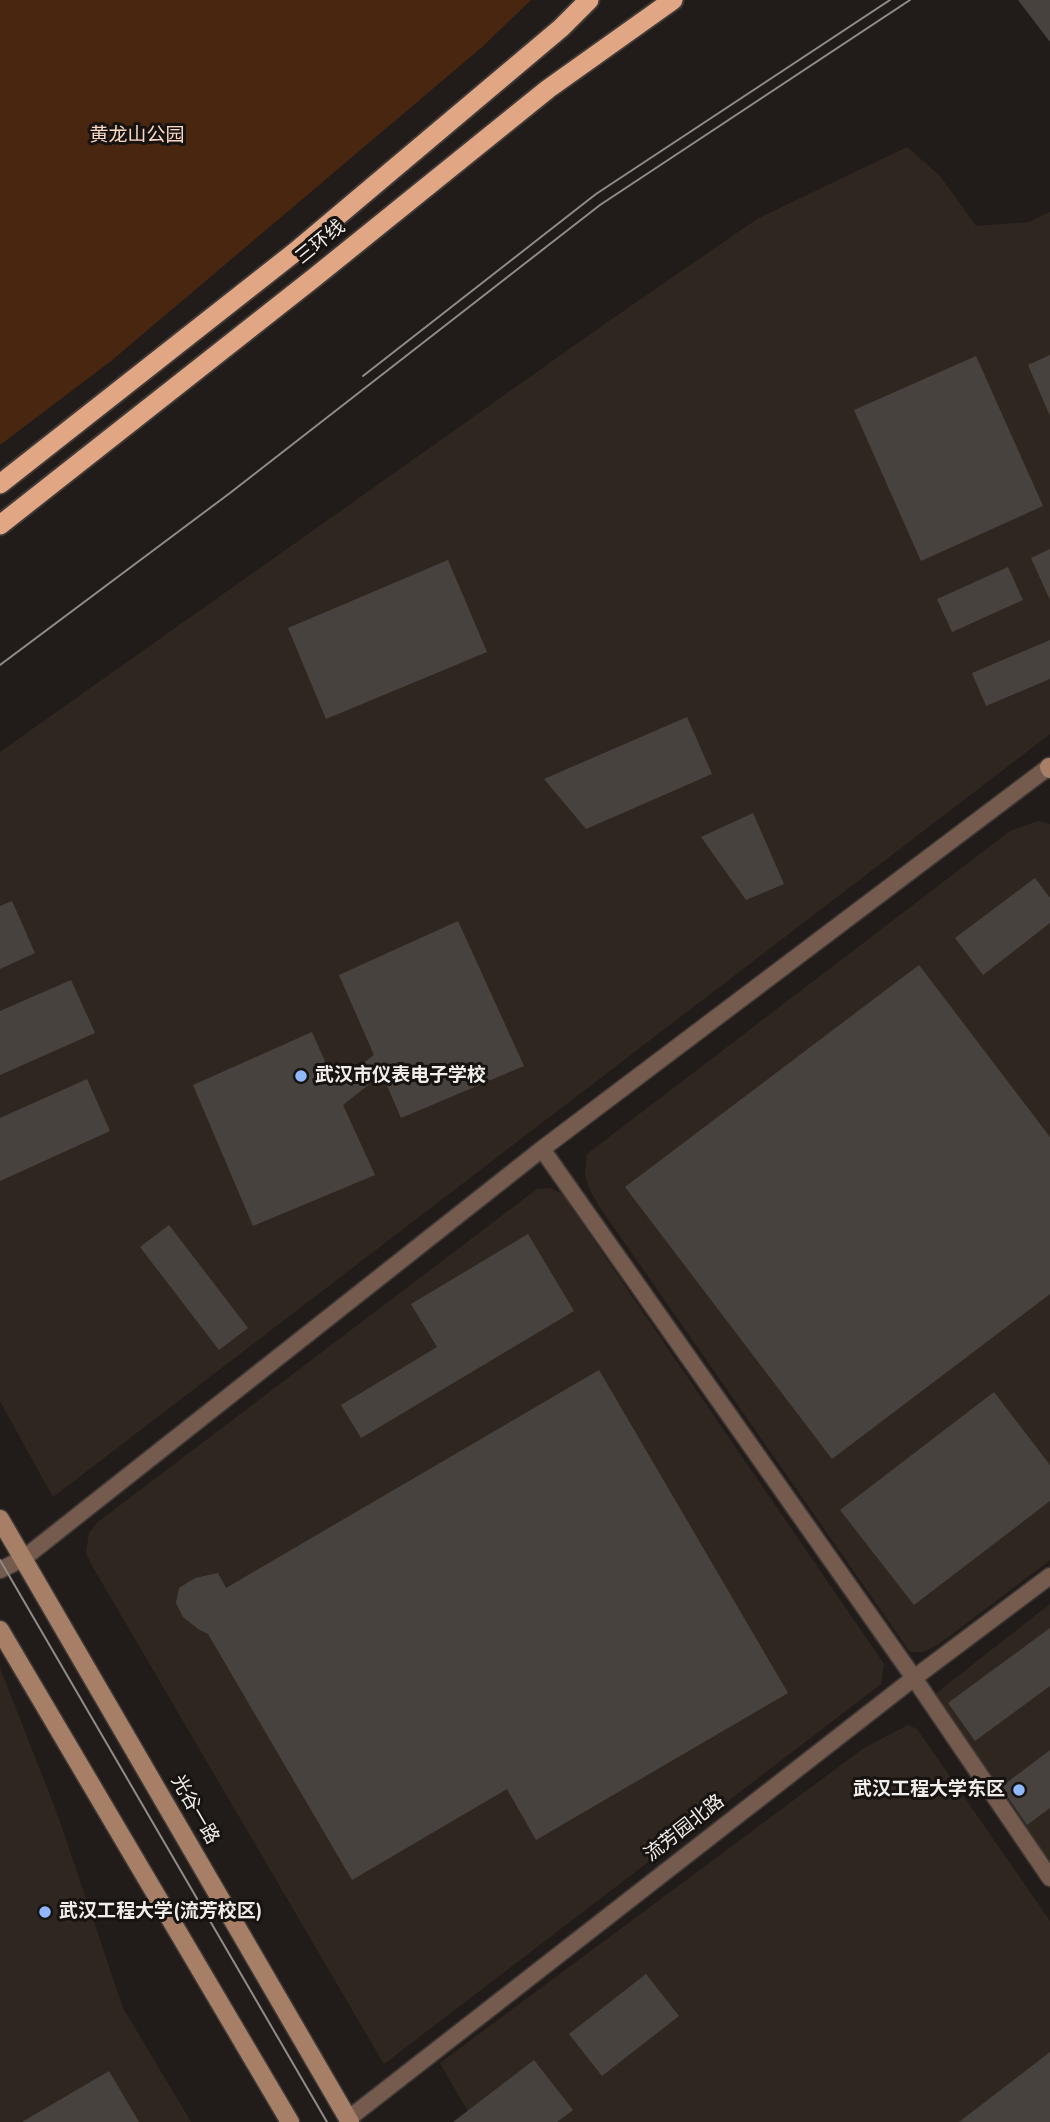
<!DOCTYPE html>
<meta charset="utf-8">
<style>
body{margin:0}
canvas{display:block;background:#211c19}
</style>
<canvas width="1050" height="2122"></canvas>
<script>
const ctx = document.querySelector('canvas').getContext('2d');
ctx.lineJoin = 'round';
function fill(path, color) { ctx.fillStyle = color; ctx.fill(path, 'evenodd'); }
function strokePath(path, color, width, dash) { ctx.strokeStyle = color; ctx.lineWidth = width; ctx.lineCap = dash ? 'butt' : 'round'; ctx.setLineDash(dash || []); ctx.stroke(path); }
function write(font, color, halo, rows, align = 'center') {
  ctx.font = font + ' "Nunito Sans","Noto Sans SC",sans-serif'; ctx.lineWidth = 6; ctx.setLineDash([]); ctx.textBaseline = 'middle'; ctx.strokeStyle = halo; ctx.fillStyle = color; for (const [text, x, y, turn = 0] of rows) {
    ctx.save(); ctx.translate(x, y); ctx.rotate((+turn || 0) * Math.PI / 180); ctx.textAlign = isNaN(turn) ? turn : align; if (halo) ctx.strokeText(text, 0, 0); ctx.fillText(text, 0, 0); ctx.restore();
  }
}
const built = new Path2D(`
 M 907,147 L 940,176 L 976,226 L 1029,222 L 1050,212 L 1050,734 L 53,1497 L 0,1401 L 0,752 L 609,321 L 757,219 Z
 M 1038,821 L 1050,824 L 1050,1560 L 939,1644 L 923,1652 L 910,1652 L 599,1206 L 589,1188 L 585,1175 L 587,1154 L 1010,831 Z
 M 550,1188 L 562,1194 L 884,1664 L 881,1684 L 384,2064 L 94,1569 L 86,1553 L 89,1533 L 98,1522 L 537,1189 Z
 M 1050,1604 L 1050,1879 L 925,1702 Z
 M 0,1668 L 58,1816 L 123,2008 L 191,2122 L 0,2122 Z
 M 908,1725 L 917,1729 L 1050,1921 L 1050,2122 L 474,2122 L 440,2063 L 864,1748 Z`);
const green = new Path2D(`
 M 0,0 L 531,0 L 481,48 L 111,361 L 0,445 Z`);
const building = new Path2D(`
 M 1018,0 L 1050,0 L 1050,42 Z
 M 1050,355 L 1050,416 L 1028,365 Z
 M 976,356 L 1043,506 L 921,561 L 854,410 Z
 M 1050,549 L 1050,600 L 1031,558 Z
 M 448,560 L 487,652 L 326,719 L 288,628 Z
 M 1008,567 L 1023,600 L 952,632 L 937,599 Z
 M 1050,640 L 1050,679 L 986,706 L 972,673 Z
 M 687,717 L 712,774 L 586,829 L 544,779 Z
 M 753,813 L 784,884 L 746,900 L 701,837 Z
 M 1035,878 L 1050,898 L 1050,923 L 983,975 L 955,938 Z
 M 12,901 L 35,953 L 0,969 L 0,906 Z
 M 458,921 L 524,1066 L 401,1118 L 382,1074 L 343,1105 L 375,1175 L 253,1226 L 193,1085 L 312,1032 L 335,1084 L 374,1055 L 339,975 Z
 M 919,965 L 1050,1137 L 1050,1294 L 832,1459 L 625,1187 Z
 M 71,980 L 95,1033 L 0,1075 L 0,1011 Z
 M 87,1079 L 110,1131 L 0,1181 L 0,1118 Z
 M 169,1225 L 248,1328 L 219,1350 L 140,1247 Z
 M 528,1234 L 574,1311 L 361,1438 L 341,1405 L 437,1347 L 411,1304 Z
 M 599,1370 L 788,1693 L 536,1840 L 507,1789 L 352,1880 L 208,1634 L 198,1629 L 183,1617 L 176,1603 L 179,1588 L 195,1578 L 218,1573 L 226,1588 Z
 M 994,1392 L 1050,1465 L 1050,1501 L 914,1605 L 840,1510 Z
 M 1050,1628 L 1050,1686 L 975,1741 L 948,1703 Z
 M 1050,1750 L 1050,1808 L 1027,1825 L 1001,1787 Z
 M 646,1974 L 679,2016 L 602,2076 L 569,2034 Z
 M 1050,2052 L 1050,2122 L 959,2122 Z
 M 534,2060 L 573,2110 L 557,2122 L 453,2122 Z
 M 109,2071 L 139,2122 L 22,2122 Z`);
const tertiary = new Path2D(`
 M 542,1149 L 914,1678 L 1050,1878
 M 0,1570 L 24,1558 L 542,1149 L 1050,766
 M 348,2119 L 914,1678 L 1050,1576`);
const secondary = new Path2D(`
 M 1049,767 L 1050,769
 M 0,1519 L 350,2122
 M 0,1630 L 290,2122`);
const trunk = new Path2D(`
 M 0,484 L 295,252 L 561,28 L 589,0
 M 0,525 L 315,277 L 548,89 L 673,0`);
const tram = new Path2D(`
 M 363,376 L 596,194 L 890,0
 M 0,665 L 230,493 L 600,205 L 910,0
 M 0,1560 L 327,2122`);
const markers = [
 [301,1076,7,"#90b8fd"],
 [1019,1790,7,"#90b8fd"],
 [45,1912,7,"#90b8fd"]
];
const parkNames = [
 ["黄龙山公园",137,136]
];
const streetNames = [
 ["三环线",321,243,-39],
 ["光谷一路",194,1810,60],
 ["流芳园北路",685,1829,-38]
];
const poiNames = [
 ["武汉市仪表电子学校",315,1076],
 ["武汉工程大学东区",1005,1790,"right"],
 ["武汉工程大学(流芳校区)",59,1912]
];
fill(built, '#302620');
fill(green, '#482610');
fill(building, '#48423f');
strokePath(tertiary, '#3e3936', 19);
strokePath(secondary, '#3e3936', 21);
strokePath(trunk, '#3e3936', 23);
strokePath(tertiary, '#755b4d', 16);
strokePath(secondary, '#a77f67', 18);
strokePath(trunk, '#e1a684', 19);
strokePath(tram, '#8f8b89', 2);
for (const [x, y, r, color] of markers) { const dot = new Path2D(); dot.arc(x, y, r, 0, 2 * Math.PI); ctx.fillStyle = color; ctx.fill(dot); strokePath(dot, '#171310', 2.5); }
write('19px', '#fcd8c4', '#171310', parkNames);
write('19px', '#f0edeb', '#171310', streetNames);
write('bold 19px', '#f0edeb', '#171310', poiNames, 'left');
</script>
